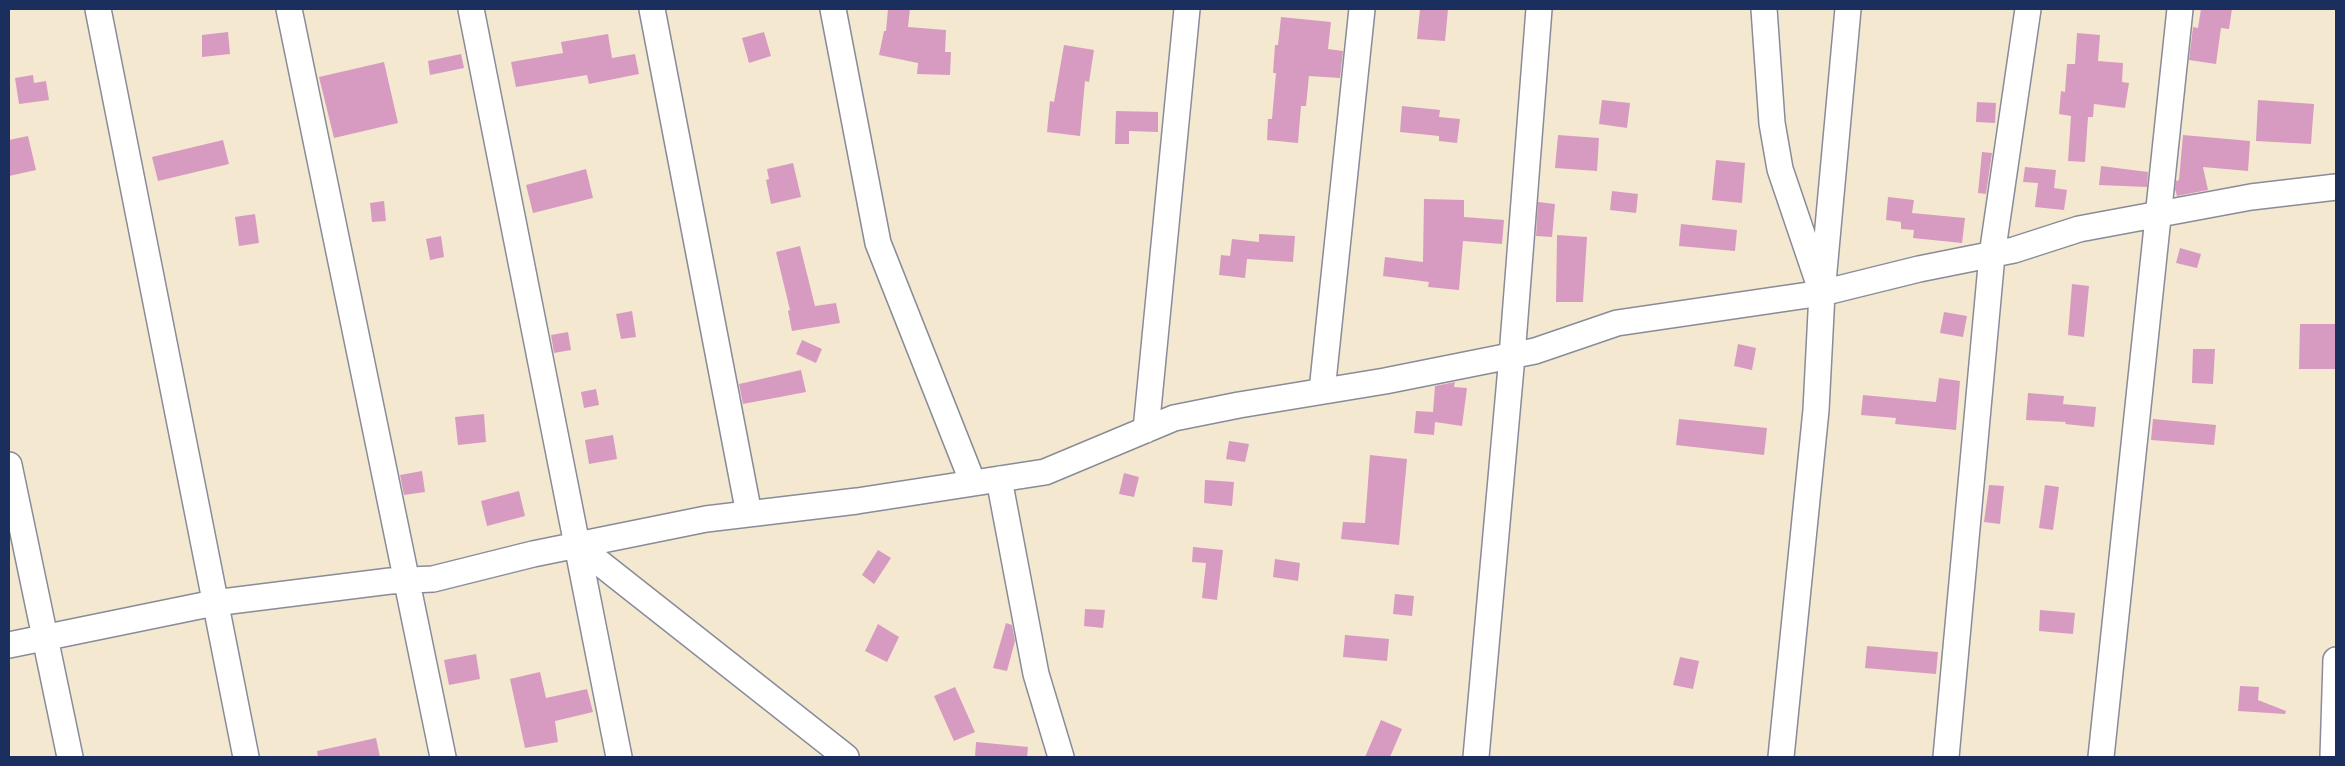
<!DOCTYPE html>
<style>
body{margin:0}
#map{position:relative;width:2345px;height:766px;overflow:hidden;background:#f4e8d1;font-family:Cardo,serif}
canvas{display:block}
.frame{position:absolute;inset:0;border:10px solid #1b2f5e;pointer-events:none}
</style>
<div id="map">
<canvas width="2345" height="766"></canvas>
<div class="frame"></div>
</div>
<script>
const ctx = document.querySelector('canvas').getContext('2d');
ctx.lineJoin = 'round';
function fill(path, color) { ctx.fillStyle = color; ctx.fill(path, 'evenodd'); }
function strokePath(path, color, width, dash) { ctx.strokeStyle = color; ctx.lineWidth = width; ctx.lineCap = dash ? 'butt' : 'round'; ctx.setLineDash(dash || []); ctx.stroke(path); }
const building = new Path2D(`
 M 888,9 L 910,9 L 908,27 L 946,30 L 945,52 L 951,52 L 950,75 L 917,74 L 918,63 L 879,55 L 884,31 L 886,31 Z
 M 1420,9 L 1448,9 L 1445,41 L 1417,39 Z
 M 2201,9 L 2232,9 L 2229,29 L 2221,28 L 2216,64 L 2189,60 L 2193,27 L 2198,28 Z
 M 1281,17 L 1331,22 L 1328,49 L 1343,51 L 1340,78 L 1309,76 L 1306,106 L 1301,106 L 1298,143 L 1267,140 L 1268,119 L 1272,119 L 1276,73 L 1273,73 L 1275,45 L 1278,45 Z
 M 228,32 L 230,54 L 202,57 L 202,35 Z
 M 764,32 L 771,56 L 749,63 L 742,38 Z
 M 2077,33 L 2100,35 L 2098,61 L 2123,63 L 2122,82 L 2129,83 L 2125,108 L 2094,104 L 2093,117 L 2088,117 L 2085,162 L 2068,161 L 2071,116 L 2059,114 L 2061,91 L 2065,92 L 2067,64 L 2075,64 Z
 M 608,34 L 612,58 L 635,54 L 639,74 L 589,84 L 587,75 L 516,87 L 511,62 L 563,53 L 561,42 Z
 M 1064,45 L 1094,50 L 1089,82 L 1085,81 L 1080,136 L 1047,132 L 1050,101 L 1054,102 Z
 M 461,54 L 464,68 L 430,75 L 428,61 Z
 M 384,62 L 398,123 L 334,138 L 319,77 Z
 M 33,75 L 34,83 L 46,81 L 49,100 L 19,104 L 15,78 Z
 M 1602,100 L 1630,103 L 1627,128 L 1599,124 Z
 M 2258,100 L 2314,104 L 2311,144 L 2256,141 Z
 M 1977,102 L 1996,103 L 1995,123 L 1976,122 Z
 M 1402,106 L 1440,110 L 1439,117 L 1460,119 L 1457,143 L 1439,141 L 1439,136 L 1400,132 Z
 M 1116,111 L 1158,112 L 1158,132 L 1129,131 L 1129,144 L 1115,144 Z
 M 1558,135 L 1599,138 L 1597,171 L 1555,168 Z
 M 2183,135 L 2250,141 L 2248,171 L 2203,167 L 2208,190 L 2177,196 L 2175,189 L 2176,181 L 2179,180 Z
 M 28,136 L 36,170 L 9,176 L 9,140 Z
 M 223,140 L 229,164 L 158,181 L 152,157 Z
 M 1982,152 L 1992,153 L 1986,194 L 1978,193 Z
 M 1716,160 L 1745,163 L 1742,203 L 1712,200 Z
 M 793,163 L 801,197 L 771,204 L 766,180 L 769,179 L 767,169 Z
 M 2101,166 L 2148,172 L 2147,187 L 2099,185 Z
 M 2025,167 L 2056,170 L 2054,188 L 2067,190 L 2064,210 L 2035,207 L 2038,183 L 2023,182 Z
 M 586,169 L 593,198 L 533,213 L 526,185 Z
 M 1612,191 L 1638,194 L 1636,213 L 1610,210 Z
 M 1888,197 L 1914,200 L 1912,213 L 1965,218 L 1962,243 L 1913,238 L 1914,230 L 1901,229 L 1901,222 L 1886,220 Z
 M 1424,199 L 1464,200 L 1464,217 L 1504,220 L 1502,244 L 1463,241 L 1459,290 L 1428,287 L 1429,282 L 1383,276 L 1385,257 L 1423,262 Z
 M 384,201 L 386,221 L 372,222 L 370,203 Z
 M 1538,202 L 1555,204 L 1552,237 L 1536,236 Z
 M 255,214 L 259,243 L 239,246 L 235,217 Z
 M 1681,224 L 1737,230 L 1735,251 L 1679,246 Z
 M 1259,234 L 1295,236 L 1293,262 L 1247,259 L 1245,278 L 1219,275 L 1221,255 L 1230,256 L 1232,239 L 1259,242 Z
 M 1557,235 L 1587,237 L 1583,302 L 1556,302 Z
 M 441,236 L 444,257 L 430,260 L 426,239 Z
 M 800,246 L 815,306 L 836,303 L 840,323 L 792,331 L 788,311 L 790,310 L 776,252 Z
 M 2180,248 L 2201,254 L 2197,268 L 2176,263 Z
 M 2072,284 L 2089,286 L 2084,337 L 2068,335 Z
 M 632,311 L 636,337 L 621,339 L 616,314 Z
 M 1944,312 L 1967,316 L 1963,337 L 1940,333 Z
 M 2300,324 L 2336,324 L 2336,369 L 2299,369 Z
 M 568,332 L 571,350 L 554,353 L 551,335 Z
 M 802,340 L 822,349 L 816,363 L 796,354 Z
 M 1738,344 L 1756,348 L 1752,370 L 1734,366 Z
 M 2193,349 L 2215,349 L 2213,384 L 2192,383 Z
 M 801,370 L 806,392 L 743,404 L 739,384 Z
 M 1939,378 L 1960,381 L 1956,430 L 1895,424 L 1896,418 L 1861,415 L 1863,395 L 1936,402 Z
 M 1455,382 L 1454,387 L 1467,388 L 1462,426 L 1435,422 L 1434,435 L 1414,433 L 1416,411 L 1433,412 L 1435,386 Z
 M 596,389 L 599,405 L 584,408 L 581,392 Z
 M 2028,393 L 2064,396 L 2063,404 L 2096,407 L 2094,427 L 2065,424 L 2066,422 L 2026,420 Z
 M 484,414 L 486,442 L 458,445 L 455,417 Z
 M 1679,419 L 1767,428 L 1764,455 L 1676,445 Z
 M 2153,419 L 2216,425 L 2214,445 L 2151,440 Z
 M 613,435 L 617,459 L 589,464 L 585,440 Z
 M 1229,441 L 1249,444 L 1245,462 L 1226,459 Z
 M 1370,455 L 1407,459 L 1399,545 L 1341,539 L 1343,522 L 1365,523 Z
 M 422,471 L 425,492 L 404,495 L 400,475 Z
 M 1124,473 L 1139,477 L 1134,497 L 1119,494 Z
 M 1205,480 L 1234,482 L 1232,506 L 1204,503 Z
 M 1989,485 L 2004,486 L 2000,524 L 1984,522 Z
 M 2045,485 L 2059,487 L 2053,530 L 2039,528 Z
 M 519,491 L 525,516 L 487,526 L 481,501 Z
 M 1193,547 L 1223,550 L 1217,600 L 1202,598 L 1206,563 L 1192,562 Z
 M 878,550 L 891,558 L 874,584 L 862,575 Z
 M 1275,559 L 1300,563 L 1298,581 L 1273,577 Z
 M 1395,594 L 1414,596 L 1412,616 L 1393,614 Z
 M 1085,609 L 1105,610 L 1103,628 L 1084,626 Z
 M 2040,610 L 2075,613 L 2073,634 L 2039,631 Z
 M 1006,623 L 1012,625 L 1015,641 L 1007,671 L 993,668 Z
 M 878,624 L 899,637 L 887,662 L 865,651 Z
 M 1345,635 L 1389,639 L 1387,661 L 1343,657 Z
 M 1867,646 L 1938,652 L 1936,674 L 1865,668 Z
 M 476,654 L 480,679 L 449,685 L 444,660 Z
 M 1680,657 L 1699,661 L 1693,689 L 1673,685 Z
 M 540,672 L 546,698 L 587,689 L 593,712 L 555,721 L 558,742 L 525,748 L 510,679 Z
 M 2240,686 L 2259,687 L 2258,700 L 2286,711 L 2285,714 L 2238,711 Z
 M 955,687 L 975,732 L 954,741 L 934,696 Z
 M 1381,720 L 1402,729 L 1390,757 L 1365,757 Z
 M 376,738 L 380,757 L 318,757 L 317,751 Z
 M 976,742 L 1028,747 L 1027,757 L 975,757 Z`);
const minor = new Path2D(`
 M 98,9 L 246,757
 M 289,9 L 443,757
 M 471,9 L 619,757
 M 652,9 L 749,514
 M 833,9 L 878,243 L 973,483
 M 1764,9 L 1772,123 L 1780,169 L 1819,284
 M 1322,391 L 1362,9
 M 1146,430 L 1187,9
 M 9,465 L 70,757
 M 999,479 L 1036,674 L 1061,757
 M 577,545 L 846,757
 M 9,645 L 214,603 L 390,581 L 433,579 L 533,554 L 706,519 L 857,501 L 1045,472 L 1174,418 L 1239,405 L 1385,381 L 1535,351 L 1617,323 L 1822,293 L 1919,269 L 2014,250 L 2079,229 L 2251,197 L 2336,187
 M 1476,757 L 1512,356 L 1539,9
 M 1781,757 L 1816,410 L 1822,293 L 1848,9
 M 1946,757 L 1992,255 L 2028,9
 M 2101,757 L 2180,9
 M 2333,757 L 2336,660`);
fill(building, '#d79bc1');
strokePath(minor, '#888c98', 28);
strokePath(minor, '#fff', 25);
</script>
